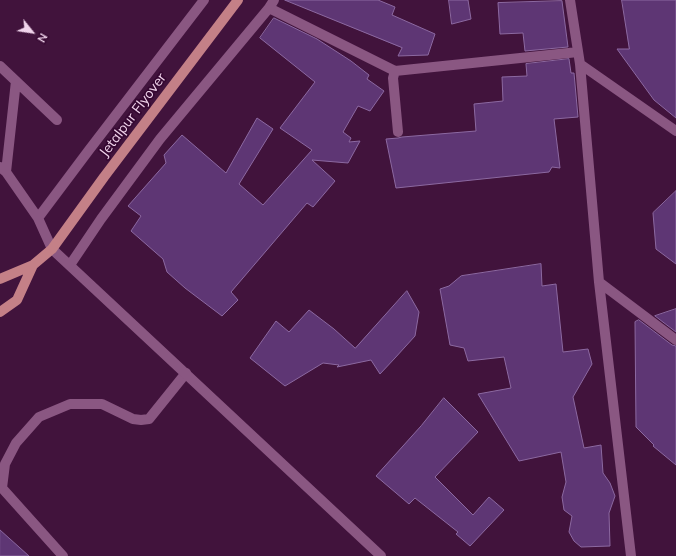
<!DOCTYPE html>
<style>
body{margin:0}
#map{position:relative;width:676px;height:556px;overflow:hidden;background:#41133c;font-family:Mulish,sans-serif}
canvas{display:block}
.north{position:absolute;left:12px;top:12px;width:40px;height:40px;-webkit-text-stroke:3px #360832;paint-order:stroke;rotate:120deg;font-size:11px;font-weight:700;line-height:16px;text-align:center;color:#f1d4ec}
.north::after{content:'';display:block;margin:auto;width:14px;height:18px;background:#f1d4ec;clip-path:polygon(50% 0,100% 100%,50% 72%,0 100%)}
</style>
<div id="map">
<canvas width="676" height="556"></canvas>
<div class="north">N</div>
</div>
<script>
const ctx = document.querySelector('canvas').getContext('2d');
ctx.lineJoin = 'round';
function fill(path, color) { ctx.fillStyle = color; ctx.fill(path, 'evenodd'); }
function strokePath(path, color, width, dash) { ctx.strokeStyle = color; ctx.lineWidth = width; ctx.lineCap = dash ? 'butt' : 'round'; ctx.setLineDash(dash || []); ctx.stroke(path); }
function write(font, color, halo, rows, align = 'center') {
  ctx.font = font + ' Mulish,sans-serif'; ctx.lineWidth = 3.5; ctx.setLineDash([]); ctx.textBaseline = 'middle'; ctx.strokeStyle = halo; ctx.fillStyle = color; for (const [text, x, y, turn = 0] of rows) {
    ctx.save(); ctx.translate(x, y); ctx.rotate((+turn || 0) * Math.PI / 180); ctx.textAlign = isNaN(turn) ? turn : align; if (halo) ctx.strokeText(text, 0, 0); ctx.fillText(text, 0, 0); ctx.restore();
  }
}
const building = new Path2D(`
 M 285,0 L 378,0 L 395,7 L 392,15 L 435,34 L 428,55 L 398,56 L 402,48 Z
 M 449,0 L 468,0 L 471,19 L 452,24 Z
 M 622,0 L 676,0 L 676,118 L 654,100 L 617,49 L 629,49 Z
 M 562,1 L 568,47 L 525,51 L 523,33 L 500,34 L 498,3 Z
 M 274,18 L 317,39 L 351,61 L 369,75 L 367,79 L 384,91 L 370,111 L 358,106 L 343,132 L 351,138 L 349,142 L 360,141 L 348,163 L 312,160 L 335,181 L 313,207 L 307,203 L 231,292 L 238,300 L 222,316 L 185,288 L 167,272 L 163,259 L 131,231 L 141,216 L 128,206 L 166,163 L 164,155 L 182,135 L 226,173 L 257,118 L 273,129 L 239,184 L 263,205 L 312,150 L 280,128 L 315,82 L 260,38 Z
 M 569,59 L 571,73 L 574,73 L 578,117 L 554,119 L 560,168 L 552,167 L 549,172 L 396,188 L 386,139 L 398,138 L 402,137 L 476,131 L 474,104 L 503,101 L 502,77 L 527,76 L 526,64 Z
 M 676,191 L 676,264 L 656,249 L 653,213 Z
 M 541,264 L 542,286 L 556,284 L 563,352 L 588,349 L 592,364 L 573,397 L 584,448 L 601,445 L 603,473 L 610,483 L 615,496 L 609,513 L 610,546 L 581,547 L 574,541 L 569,532 L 572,516 L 564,510 L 562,497 L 566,482 L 561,452 L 519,461 L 478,394 L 511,388 L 504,357 L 468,361 L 464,348 L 450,345 L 440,289 L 449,286 L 461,276 Z
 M 407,291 L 419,312 L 415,336 L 395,358 L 380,374 L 371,360 L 337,367 L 339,365 L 323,363 L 285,386 L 250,358 L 276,321 L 289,332 L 309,310 L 334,329 L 355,348 Z
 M 676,309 L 676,332 L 655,316 Z
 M 639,320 L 672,345 L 676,346 L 676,465 L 653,446 L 654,445 L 636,427 L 635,322 Z
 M 444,398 L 478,432 L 435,477 L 473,515 L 489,497 L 504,510 L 470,546 L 456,534 L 458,532 L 415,498 L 409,504 L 376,476 L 421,426 Z
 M 0,530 L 29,556 L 0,556 Z`);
const lane = new Path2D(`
 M 63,556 L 2,488 L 5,464 L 16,443 L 39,417 L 70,404 L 102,404 L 133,419 L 141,420 L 149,419 L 186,373`);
const street = new Path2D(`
 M 570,0 L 580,64 L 599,282 L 631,556
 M 269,8 L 395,71 L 578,52
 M 580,64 L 676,131
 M 0,66 L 57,120
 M 395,71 L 393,78 L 398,132
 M 0,167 L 6,172 L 38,218 L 52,249 L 381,556
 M 6,172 L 16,81
 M 38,218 L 89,150 L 204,0
 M 70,265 L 101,219 L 160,139 L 269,8 L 274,0
 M 599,282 L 676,340`);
const primary = new Path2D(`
 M 0,279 L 33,265 L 52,249 L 104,177 L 238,0
 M 0,312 L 17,300 L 33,265`);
const streetNames = [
 ["Jetalpur Flyover",133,115,-53]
];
fill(building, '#5e3674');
strokePath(building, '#8c69a1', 1);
strokePath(lane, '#8a5782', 10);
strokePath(street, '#8a5782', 10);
strokePath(primary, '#c48087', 10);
write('14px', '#f1d4ec', '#360832', streetNames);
</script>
